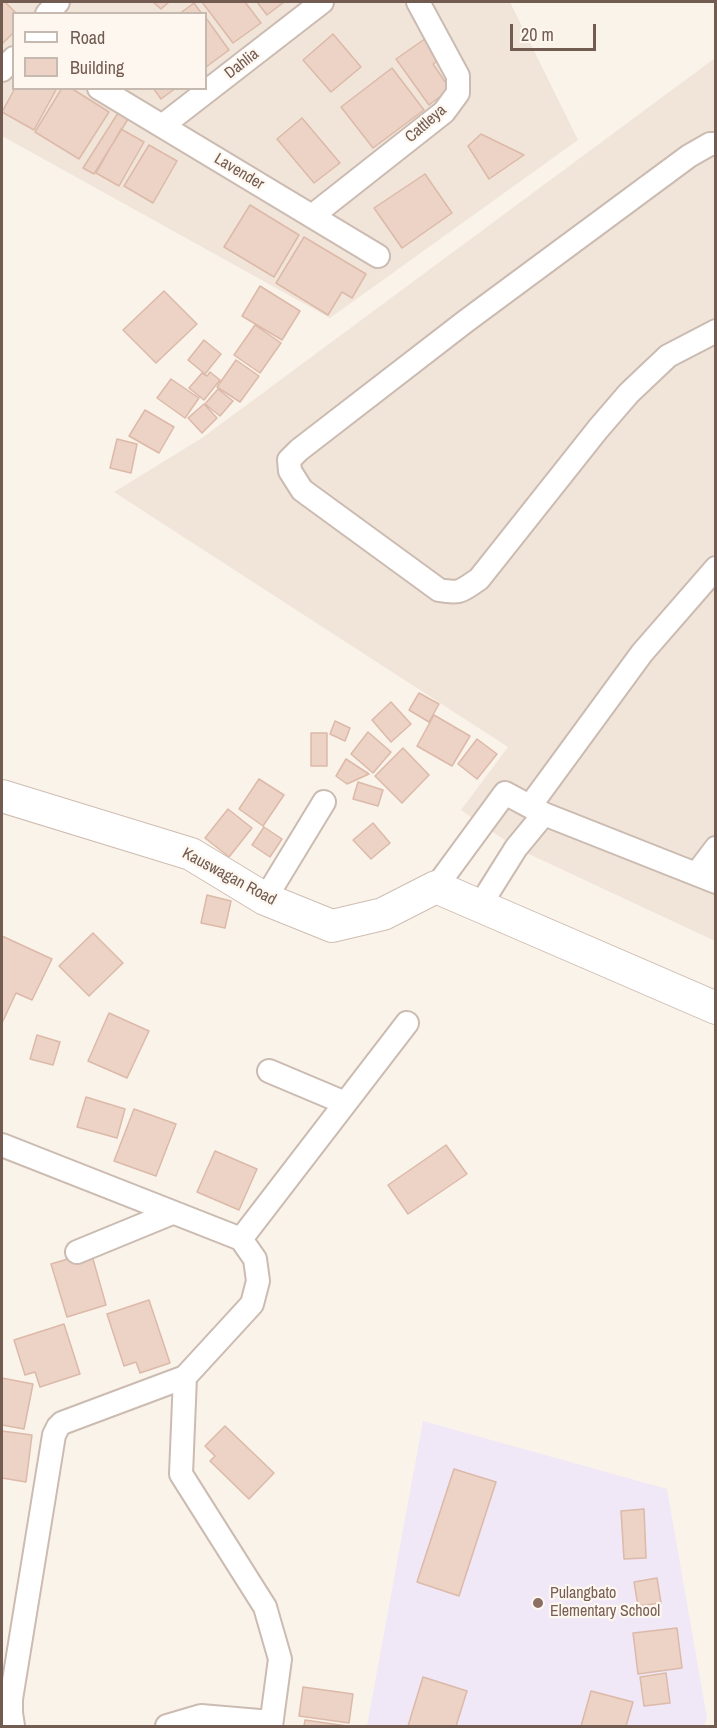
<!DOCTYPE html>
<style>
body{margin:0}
#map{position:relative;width:717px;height:1728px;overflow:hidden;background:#faf3ea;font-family:"Archivo Narrow",sans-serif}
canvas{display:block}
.frame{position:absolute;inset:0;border:3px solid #725b51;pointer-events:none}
.legend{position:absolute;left:12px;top:12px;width:195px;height:78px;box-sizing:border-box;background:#fdf7f0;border:2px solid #c5b9b0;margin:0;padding:8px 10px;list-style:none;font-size:18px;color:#725b51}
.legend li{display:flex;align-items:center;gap:12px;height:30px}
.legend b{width:30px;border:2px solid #c5b9b0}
.scale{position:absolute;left:510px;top:24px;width:86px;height:27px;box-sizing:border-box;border:3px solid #725b51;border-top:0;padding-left:8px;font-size:18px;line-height:21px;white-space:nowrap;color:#725b51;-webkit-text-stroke:4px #fdf7f0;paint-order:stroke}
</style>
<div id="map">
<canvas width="717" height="1728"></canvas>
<div class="frame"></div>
<ul class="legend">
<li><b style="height:8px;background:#fff"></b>Road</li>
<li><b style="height:16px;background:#ecd3c5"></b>Building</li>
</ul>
<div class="scale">20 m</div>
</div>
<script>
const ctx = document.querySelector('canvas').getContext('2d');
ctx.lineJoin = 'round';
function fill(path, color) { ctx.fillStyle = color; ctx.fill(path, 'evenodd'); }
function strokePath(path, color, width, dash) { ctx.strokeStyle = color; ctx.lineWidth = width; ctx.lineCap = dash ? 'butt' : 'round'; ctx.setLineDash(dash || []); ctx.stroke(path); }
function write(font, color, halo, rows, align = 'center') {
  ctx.font = font + ' "Archivo Narrow",sans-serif'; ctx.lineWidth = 4.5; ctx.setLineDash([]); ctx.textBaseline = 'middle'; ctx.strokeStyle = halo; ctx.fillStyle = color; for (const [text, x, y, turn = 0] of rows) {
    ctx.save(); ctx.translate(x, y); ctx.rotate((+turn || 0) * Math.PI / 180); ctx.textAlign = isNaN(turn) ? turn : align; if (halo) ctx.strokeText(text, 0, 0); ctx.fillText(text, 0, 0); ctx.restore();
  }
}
const residential = new Path2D(`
 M 2,2 L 510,2 L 578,140 L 330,318 L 2,136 ZM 14,14 L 206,14 L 206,88 L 14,88 Z
 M 715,58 L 715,941 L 516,848 L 461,810 L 508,747 L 114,492 L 202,438 Z`);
const education = new Path2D(`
 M 423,1421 L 667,1489 L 707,1718 L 704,1726 L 367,1726 Z`);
const building = new Path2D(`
 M 2,2 L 5,2 L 17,14 L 14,14 L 14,32 L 2,44 Z
 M 153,2 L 169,2 L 161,9 Z
 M 202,2 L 245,2 L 261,23 L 233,43 Z
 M 257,2 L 284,2 L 267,15 Z
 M 194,3 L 202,14 L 179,14 Z
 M 206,18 L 229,50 L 206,67 Z
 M 333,34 L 361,67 L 331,92 L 303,60 Z
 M 429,36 L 443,57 L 433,64 L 450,89 L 429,105 L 396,59 Z
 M 392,68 L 424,110 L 373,148 L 341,107 Z
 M 15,88 L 57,88 L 34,130 L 2,112 Z
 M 62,88 L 71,88 L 109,112 L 79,159 L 35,132 Z
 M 153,88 L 176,88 L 161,99 Z
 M 118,113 L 128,119 L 94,174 L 83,168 Z
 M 302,118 L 340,163 L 314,183 L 277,139 Z
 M 121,129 L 144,142 L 119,186 L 96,173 Z
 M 481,134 L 524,155 L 489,179 L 468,146 Z
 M 149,145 L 177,161 L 153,203 L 124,186 Z
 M 425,174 L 452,213 L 402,248 L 374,208 Z
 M 250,205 L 299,235 L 274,277 L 224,247 Z
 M 304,237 L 366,274 L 352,298 L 342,292 L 328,315 L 276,283 Z
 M 260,286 L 300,311 L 282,340 L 242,316 Z
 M 164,291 L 197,324 L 156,363 L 123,330 Z
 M 255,325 L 281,343 L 260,373 L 234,355 Z
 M 204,340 L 221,354 L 205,374 L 188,360 Z
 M 236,360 L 259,376 L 240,402 L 217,387 Z
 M 210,372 L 220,380 L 204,400 L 189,388 L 202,373 L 207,376 Z
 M 171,379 L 199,398 L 185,418 L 157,398 Z
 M 218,389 L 233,401 L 220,416 L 205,404 Z
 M 204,404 L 217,418 L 202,433 L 188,418 Z
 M 145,410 L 174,427 L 159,453 L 129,436 Z
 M 117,439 L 137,444 L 131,473 L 110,468 Z
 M 419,693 L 439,704 L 429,722 L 409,710 Z
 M 391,702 L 411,724 L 391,742 L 372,720 Z
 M 434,715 L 470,736 L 452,766 L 417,746 Z
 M 335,721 L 350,728 L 345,741 L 330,734 Z
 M 368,732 L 391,752 L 373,773 L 351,754 Z
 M 311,733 L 327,733 L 327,766 L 311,766 Z
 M 477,739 L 497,754 L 477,779 L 458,764 Z
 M 403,748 L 429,775 L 402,803 L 375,776 Z
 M 346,759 L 369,774 L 347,784 L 336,776 Z
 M 259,779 L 284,795 L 263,826 L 239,809 Z
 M 358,782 L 383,790 L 378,806 L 353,799 Z
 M 228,809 L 252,828 L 229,857 L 205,838 Z
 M 373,823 L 390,843 L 371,859 L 353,840 Z
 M 264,827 L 282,839 L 270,857 L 252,845 Z
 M 207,895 L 231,901 L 225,928 L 201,923 Z
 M 93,933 L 123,963 L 89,996 L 59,966 Z
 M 2,936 L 52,959 L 32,1000 L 16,993 L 2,1023 Z
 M 109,1013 L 149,1031 L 127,1078 L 88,1061 Z
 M 37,1035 L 60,1042 L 53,1065 L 30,1059 Z
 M 86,1097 L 125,1109 L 117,1138 L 77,1127 Z
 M 134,1109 L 176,1124 L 156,1176 L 114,1161 Z
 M 446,1145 L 467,1174 L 408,1214 L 388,1185 Z
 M 215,1151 L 257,1169 L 239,1210 L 197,1192 Z
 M 91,1252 L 106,1305 L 67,1317 L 51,1264 Z
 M 149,1300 L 170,1363 L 140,1373 L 136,1362 L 124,1366 L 107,1314 Z
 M 64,1324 L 80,1374 L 40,1387 L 35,1372 L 25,1375 L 14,1340 Z
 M 2,1378 L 33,1384 L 24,1429 L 2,1425 Z
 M 225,1426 L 274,1473 L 249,1499 L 210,1461 L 215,1456 L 205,1446 Z
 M 2,1431 L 32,1435 L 26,1482 L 2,1478 Z
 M 454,1469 L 496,1482 L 459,1596 L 417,1582 Z
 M 644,1509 L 646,1558 L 624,1559 L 621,1511 Z
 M 657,1578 L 661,1603 L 638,1606 L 634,1582 Z
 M 677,1628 L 682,1668 L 638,1674 L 633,1633 Z
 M 666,1673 L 670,1703 L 644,1706 L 640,1677 Z
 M 423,1677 L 467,1691 L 456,1726 L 408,1726 Z
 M 303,1687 L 353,1694 L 349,1723 L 299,1716 Z
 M 591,1691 L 633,1702 L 626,1726 L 581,1726 Z
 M 305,1720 L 347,1726 L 304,1726 Z`);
const street = new Path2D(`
 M 47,14 L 58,2
 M 2,70 L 14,58
 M 99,88 L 378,256
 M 162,126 L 322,2
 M 716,144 L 710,144 L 689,156 L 466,321 L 299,450 L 289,460 L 290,471 L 302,490 L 439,590 C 461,594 461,591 479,579 L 598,429 L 629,393 L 668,356 L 716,331
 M 312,216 L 444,112 L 458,93 L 458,76 L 418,2
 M 530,806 L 642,653 L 716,568
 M 697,873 L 716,848
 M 436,887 L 505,793 L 544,814 L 716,882
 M 265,899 L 324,802
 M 479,907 L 516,848 L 544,814
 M 269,1071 L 345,1103
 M 2,1145 L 241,1239 L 255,1259 L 258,1281 L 252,1304 L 185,1377 L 181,1474 L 265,1607 L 280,1659 L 271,1726
 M 241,1239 L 407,1023
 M 77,1252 L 172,1213
 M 13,1726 L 11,1713 L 11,1699 L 54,1435 L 58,1427 L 62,1423 L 185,1377
 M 167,1726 L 201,1716 L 271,1722`);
const secondary = new Path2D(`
 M 2,796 L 191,854 L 265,899 L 332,926 L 383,914 L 436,887 L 716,1008`);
const markers = [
 [538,1603,6,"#8d6e63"]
];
const streetNames = [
 ["Dahlia",242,64,-38],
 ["Cattleya",426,124,-41],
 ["Lavender",239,172,31],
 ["Kauswagan Road",229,877,28]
];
const educationNames = [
 ["Pulangbato",550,1594],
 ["Elementary School",550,1612]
];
fill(residential, '#f1e5da');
fill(education, '#f0e7f7');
fill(building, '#ecd3c5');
strokePath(building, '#dcb9a8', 1.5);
strokePath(street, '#cbbbb1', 26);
strokePath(secondary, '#cfbdb2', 34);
strokePath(street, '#fff', 22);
strokePath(secondary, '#fff', 32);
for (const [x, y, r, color] of markers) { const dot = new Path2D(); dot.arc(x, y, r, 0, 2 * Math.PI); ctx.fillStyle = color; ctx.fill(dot); strokePath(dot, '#fdf7f0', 2); }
write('16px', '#725b51', '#fdf7f0', streetNames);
write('16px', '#785e54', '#fdf7f0', educationNames, 'left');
</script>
